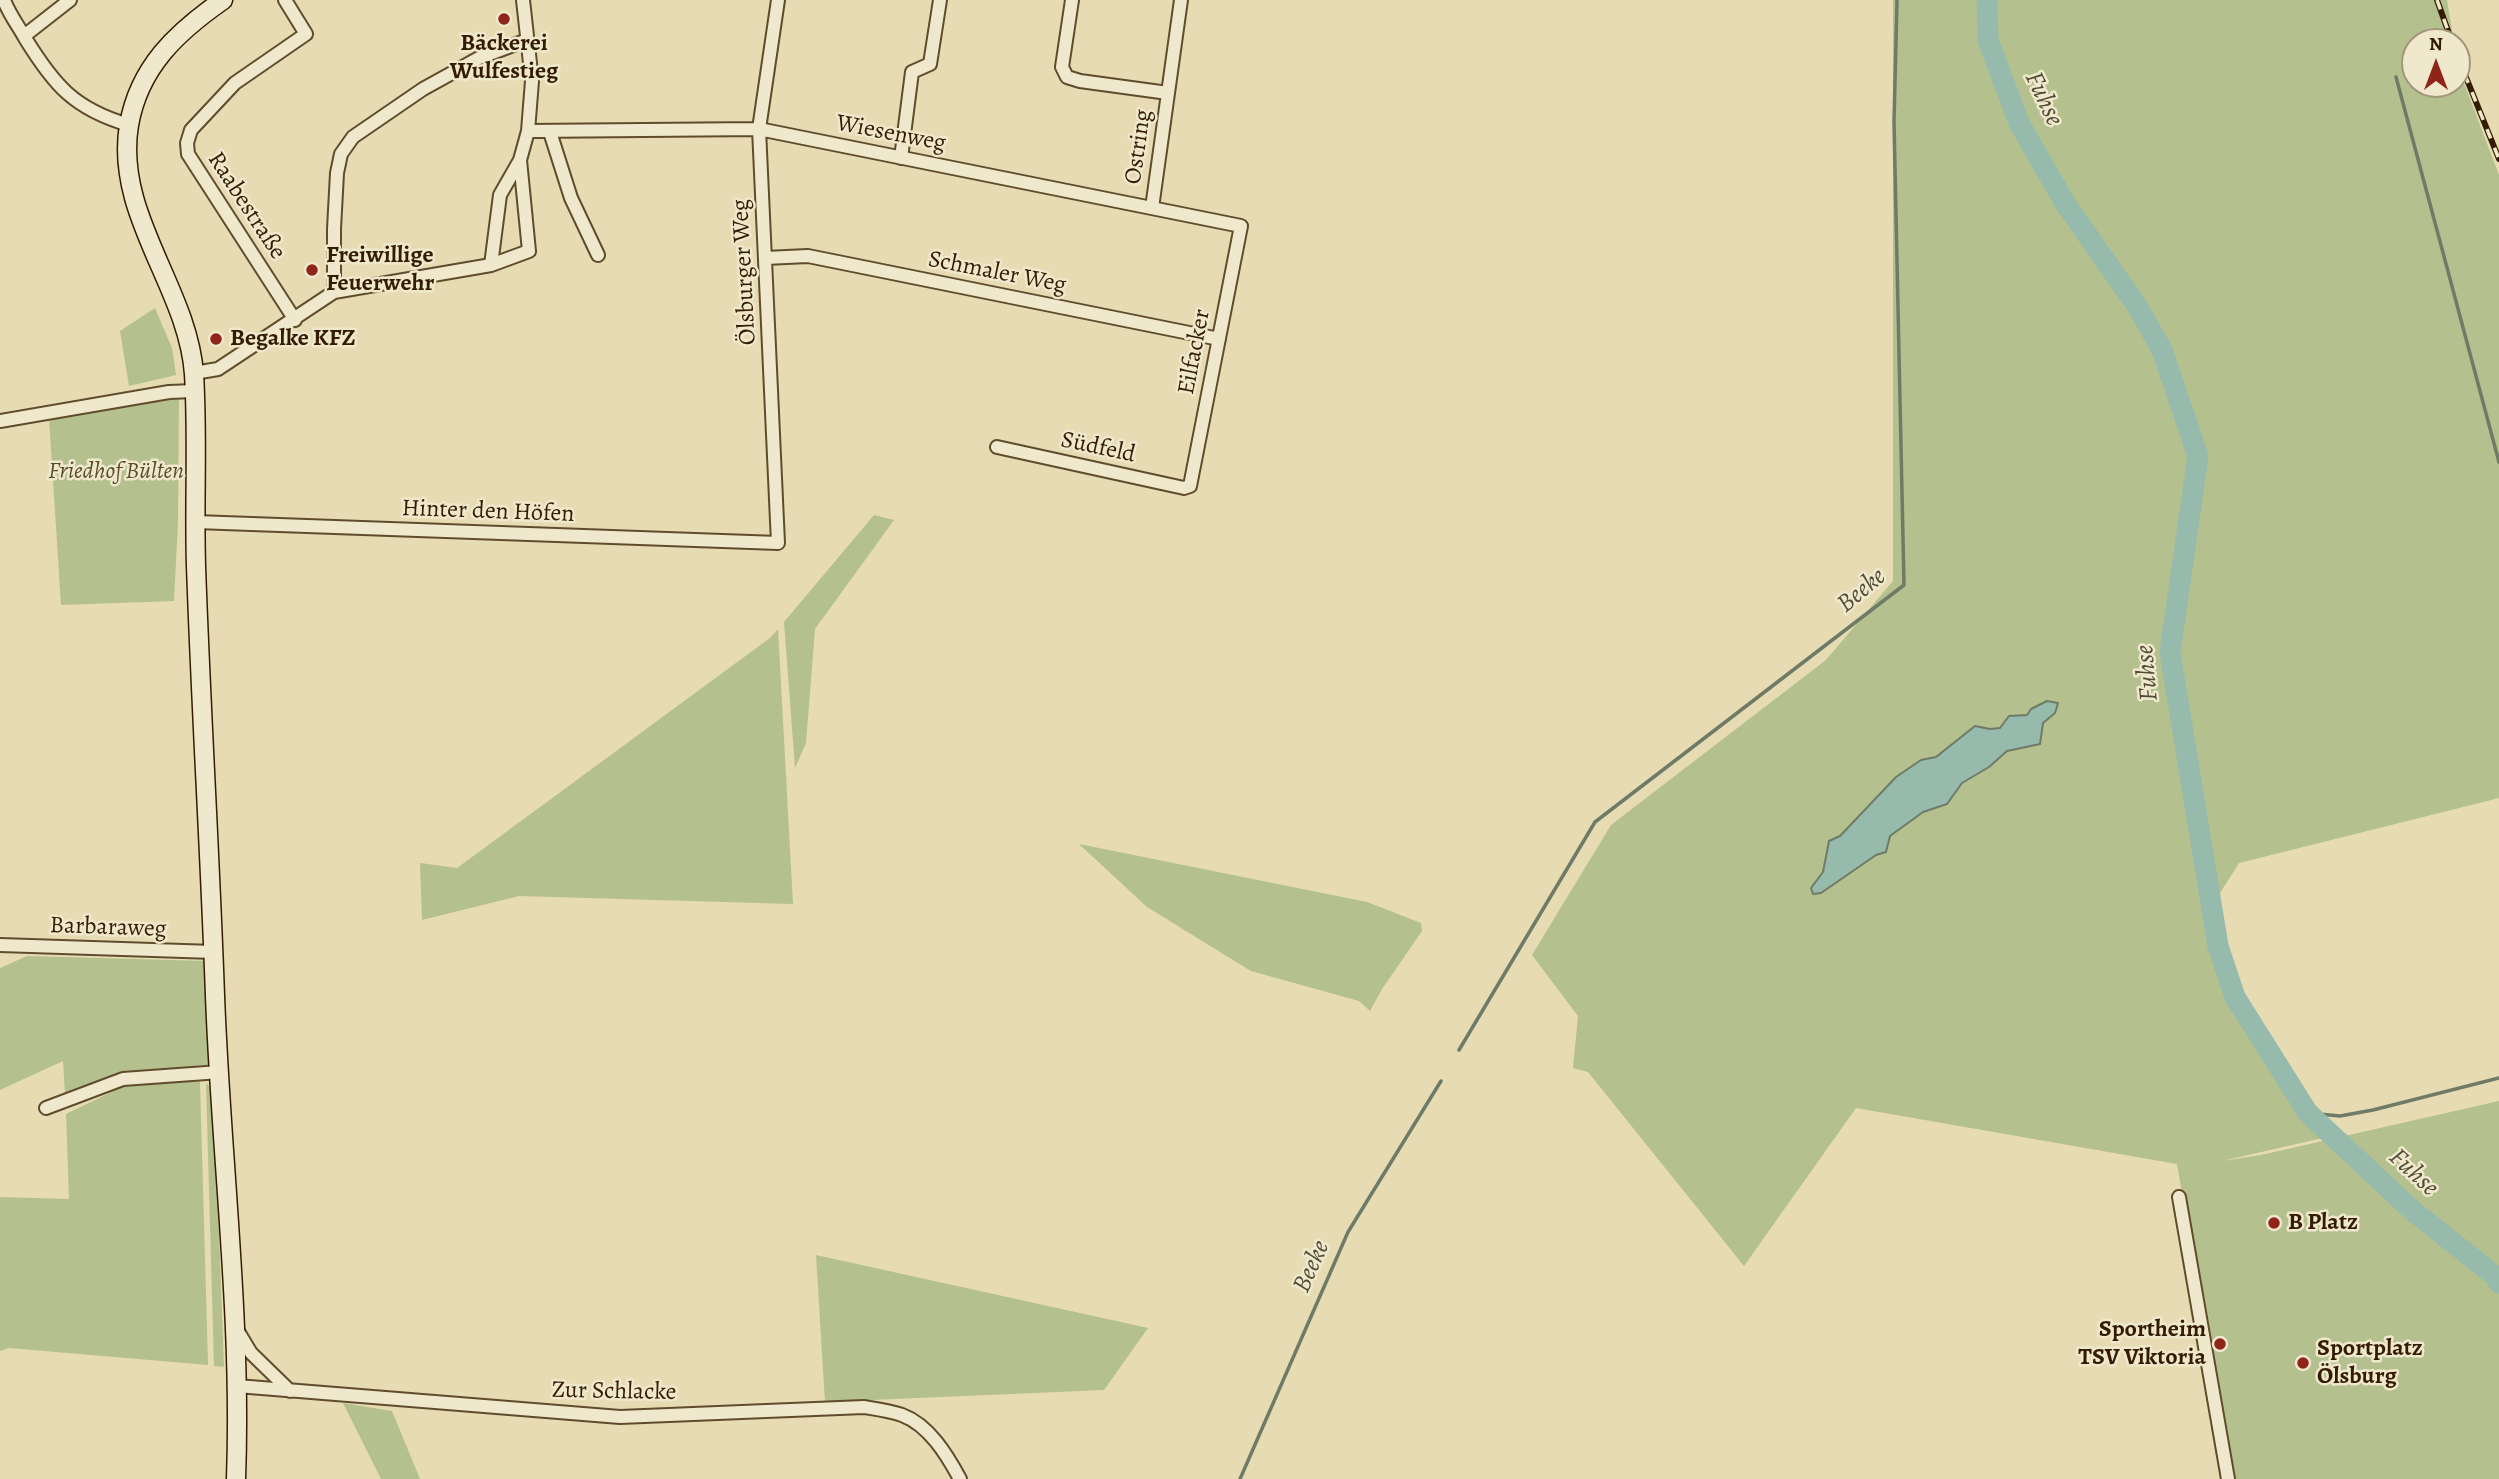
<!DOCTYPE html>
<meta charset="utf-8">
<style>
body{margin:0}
#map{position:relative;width:2499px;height:1479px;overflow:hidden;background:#e6dbb2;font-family:Alegreya,serif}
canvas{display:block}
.north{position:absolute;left:2401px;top:28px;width:70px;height:70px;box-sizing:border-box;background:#efe8cd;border:2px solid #a4967b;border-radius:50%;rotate:0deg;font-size:19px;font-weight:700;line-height:28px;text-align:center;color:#341c00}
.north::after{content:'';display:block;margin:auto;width:24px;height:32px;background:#8f2418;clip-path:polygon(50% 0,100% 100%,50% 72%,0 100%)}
</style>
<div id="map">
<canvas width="2499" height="1479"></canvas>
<div class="north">N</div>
</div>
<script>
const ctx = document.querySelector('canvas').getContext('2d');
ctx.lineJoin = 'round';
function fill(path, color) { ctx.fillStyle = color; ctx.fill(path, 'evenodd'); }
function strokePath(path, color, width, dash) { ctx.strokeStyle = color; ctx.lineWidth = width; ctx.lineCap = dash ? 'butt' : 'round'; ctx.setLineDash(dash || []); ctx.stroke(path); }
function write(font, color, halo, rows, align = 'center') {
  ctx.font = font + ' Alegreya,serif'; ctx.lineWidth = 5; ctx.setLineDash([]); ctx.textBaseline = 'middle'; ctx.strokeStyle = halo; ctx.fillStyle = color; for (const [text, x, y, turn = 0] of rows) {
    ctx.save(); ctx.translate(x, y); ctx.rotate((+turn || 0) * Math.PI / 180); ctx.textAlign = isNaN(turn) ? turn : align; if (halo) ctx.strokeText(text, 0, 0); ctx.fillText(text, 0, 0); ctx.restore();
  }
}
const green = new Path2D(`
 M 1893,0 L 2447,0 L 2454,42 L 2415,42 L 2415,84 L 2457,84 L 2457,59 L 2459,70 L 2499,175 L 2499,798 L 2239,863 L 2206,915 C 2208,925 2209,937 2211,947 C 2225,1006 2281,1094 2323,1138 L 2222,1161 L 2261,1155 L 2499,1101 L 2499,1479 L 2231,1479 L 2177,1164 L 1856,1108 L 1744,1266 L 1588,1072 L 1573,1068 L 1578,1016 L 1532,955 L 1611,825 L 1826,660 L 1893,581 Z
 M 155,308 L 172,348 L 176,375 L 129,386 L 120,331 Z
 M 179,395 L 178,521 L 174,601 L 61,605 L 49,418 Z
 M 874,515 L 894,520 L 815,629 L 806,743 L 795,768 L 784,622 Z
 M 778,629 L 793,904 L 519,896 L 422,920 L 420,863 L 457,868 L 770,638 Z
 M 1079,844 L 1367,902 L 1421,923 L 1422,931 L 1382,989 L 1370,1011 L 1359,1001 L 1251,971 L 1147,907 Z
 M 27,956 L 207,961 L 211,1069 L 124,1072 L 65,1095 L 63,1061 L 0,1090 L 0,968 Z
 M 195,1079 L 200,1082 L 208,1365 L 9,1348 L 0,1351 L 0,1197 L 69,1199 L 66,1114 L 124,1086 L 140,1082 Z
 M 206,1083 L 212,1089 L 214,1096 L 224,1367 L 214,1366 Z
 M 816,1255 L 1148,1328 L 1104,1390 L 825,1402 Z
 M 343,1403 L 392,1411 L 420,1479 L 381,1479 Z`);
const water = new Path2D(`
 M 2047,701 L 2058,703 L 2055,713 L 2043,723 L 2040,744 L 2007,751 L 1989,767 L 1962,783 L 1947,804 L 1923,812 L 1890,836 L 1886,852 L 1876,855 L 1821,893 L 1813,894 L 1811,888 L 1823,872 L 1829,841 L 1840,836 L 1896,777 L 1921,760 L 1936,757 L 1975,726 L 1990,729 L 2000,728 L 2009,716 L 2027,715 L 2031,709 Z`);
const stream = new Path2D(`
 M 2396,77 L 2499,462
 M 1459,1050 L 1595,822 L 1904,585 L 1894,122 L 1897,0
 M 2308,1113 L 2340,1116 L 2373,1110 L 2499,1078
 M 1240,1479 L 1348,1232 L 1441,1081`);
const river = new Path2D(`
 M 1987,0 L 1988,40 L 2019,123 L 2065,203 L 2137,306 L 2162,350 L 2198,456 L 2170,652 L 2218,946 L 2235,997 L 2308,1113 L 2413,1211 L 2495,1276 L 2499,1283`);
const street = new Path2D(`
 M 4,0 C 9,14 18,25 25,38 C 54,85 74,109 129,125
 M 285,0 L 306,34 L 235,83 L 191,130 L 187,143 L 188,154 L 295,320
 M 1072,0 L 1062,67 L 1067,77 L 1080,81 L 1168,93
 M 24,36 L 70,0
 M 528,131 L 759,129 L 1241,226 L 1190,486 L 1184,488 L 997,447
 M 550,132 L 571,198 L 598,255
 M 901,158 L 912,72 L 930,64 L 940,0
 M 1152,208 L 1181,0
 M 765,258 L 808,256 L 1219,339
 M 491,265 L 529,251 L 520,160
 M 334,292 L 334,229 L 337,173 L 341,154 L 353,137 L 423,89 L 479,58 L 527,40
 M 194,373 L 218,369 L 334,292 L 491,265 L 500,195 L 520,160 L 528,131 L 532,81 L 523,0
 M 0,421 L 169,392 L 194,391
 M 196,522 L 778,543 L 759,129 L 778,0
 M 0,945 L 214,952
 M 46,1108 L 123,1079 L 220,1072
 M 2179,1197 L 2228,1479
 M 236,1328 L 251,1353 L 290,1391
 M 237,1386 L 620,1417 L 864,1407 C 877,1409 891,1411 902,1415 C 929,1425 947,1455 960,1479`);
const secondary = new Path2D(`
 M 223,0 C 177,32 139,67 129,125 C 114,215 188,288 194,374 C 198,438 194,503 196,566 C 201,710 210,853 215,996 C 221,1157 242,1318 236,1479`);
const rail = new Path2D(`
 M 2437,0 L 2452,42
 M 2457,55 L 2499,159`);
const markers = [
 [504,19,7,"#8f2418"],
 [312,270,7,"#8f2418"],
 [216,339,7,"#8f2418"],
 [2274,1223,7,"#8f2418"],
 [2220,1344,7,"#8f2418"],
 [2303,1363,7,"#8f2418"]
];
const poiNames = [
 ["Bäckerei",504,44,"center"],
 ["Wulfestieg",504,72,"center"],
 ["Freiwillige",326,256],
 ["Feuerwehr",326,284],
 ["Begalke KFZ",230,339],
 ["B Platz",2288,1223],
 ["Sportheim",2206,1330,"right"],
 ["TSV Viktoria",2206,1358,"right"],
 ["Sportplatz",2317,1349],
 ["Ölsburg",2317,1377]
];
const streetNames = [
 ["Wiesenweg",891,134,11],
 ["Ostring",1139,147,-82],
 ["Raabestraße",246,206,57],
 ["Ölsburger Weg",745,272,-93],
 ["Schmaler Weg",997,273,11],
 ["Eilfacker",1195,352,-79],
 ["Südfeld",1098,448,12],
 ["Hinter den Höfen",488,512,2],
 ["Barbaraweg",108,928,2],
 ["Zur Schlacke",614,1392,1]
];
const parkNames = [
 ["Friedhof Bülten",116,472]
];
const waterNames = [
 ["Fuhse",2043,99,65],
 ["Beeke",1862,591,-40],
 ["Fuhse",2148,673,-95],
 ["Fuhse",2413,1173,43],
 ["Beeke",1312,1267,-66]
];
fill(green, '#b4c08d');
fill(water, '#96bbac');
strokePath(water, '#6f7b67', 2);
strokePath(stream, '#6f7b67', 3.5);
strokePath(river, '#96bbac', 21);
strokePath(street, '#604c2c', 16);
strokePath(secondary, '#341c00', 21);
strokePath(street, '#efe8cd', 12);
strokePath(secondary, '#efe8cd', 18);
strokePath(rail, '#341c00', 6);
strokePath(rail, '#efe8cd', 3.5, [10]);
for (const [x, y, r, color] of markers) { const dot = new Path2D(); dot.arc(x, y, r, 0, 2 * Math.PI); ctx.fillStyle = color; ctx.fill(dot); strokePath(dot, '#efe8cd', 2.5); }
write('bold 24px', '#341c00', '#efe8cd', poiNames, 'left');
write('24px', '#341c00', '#efe8cd', streetNames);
write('italic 24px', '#5a4d2a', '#efe8cd', parkNames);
write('italic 26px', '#514c34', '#efe8cd', waterNames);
</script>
